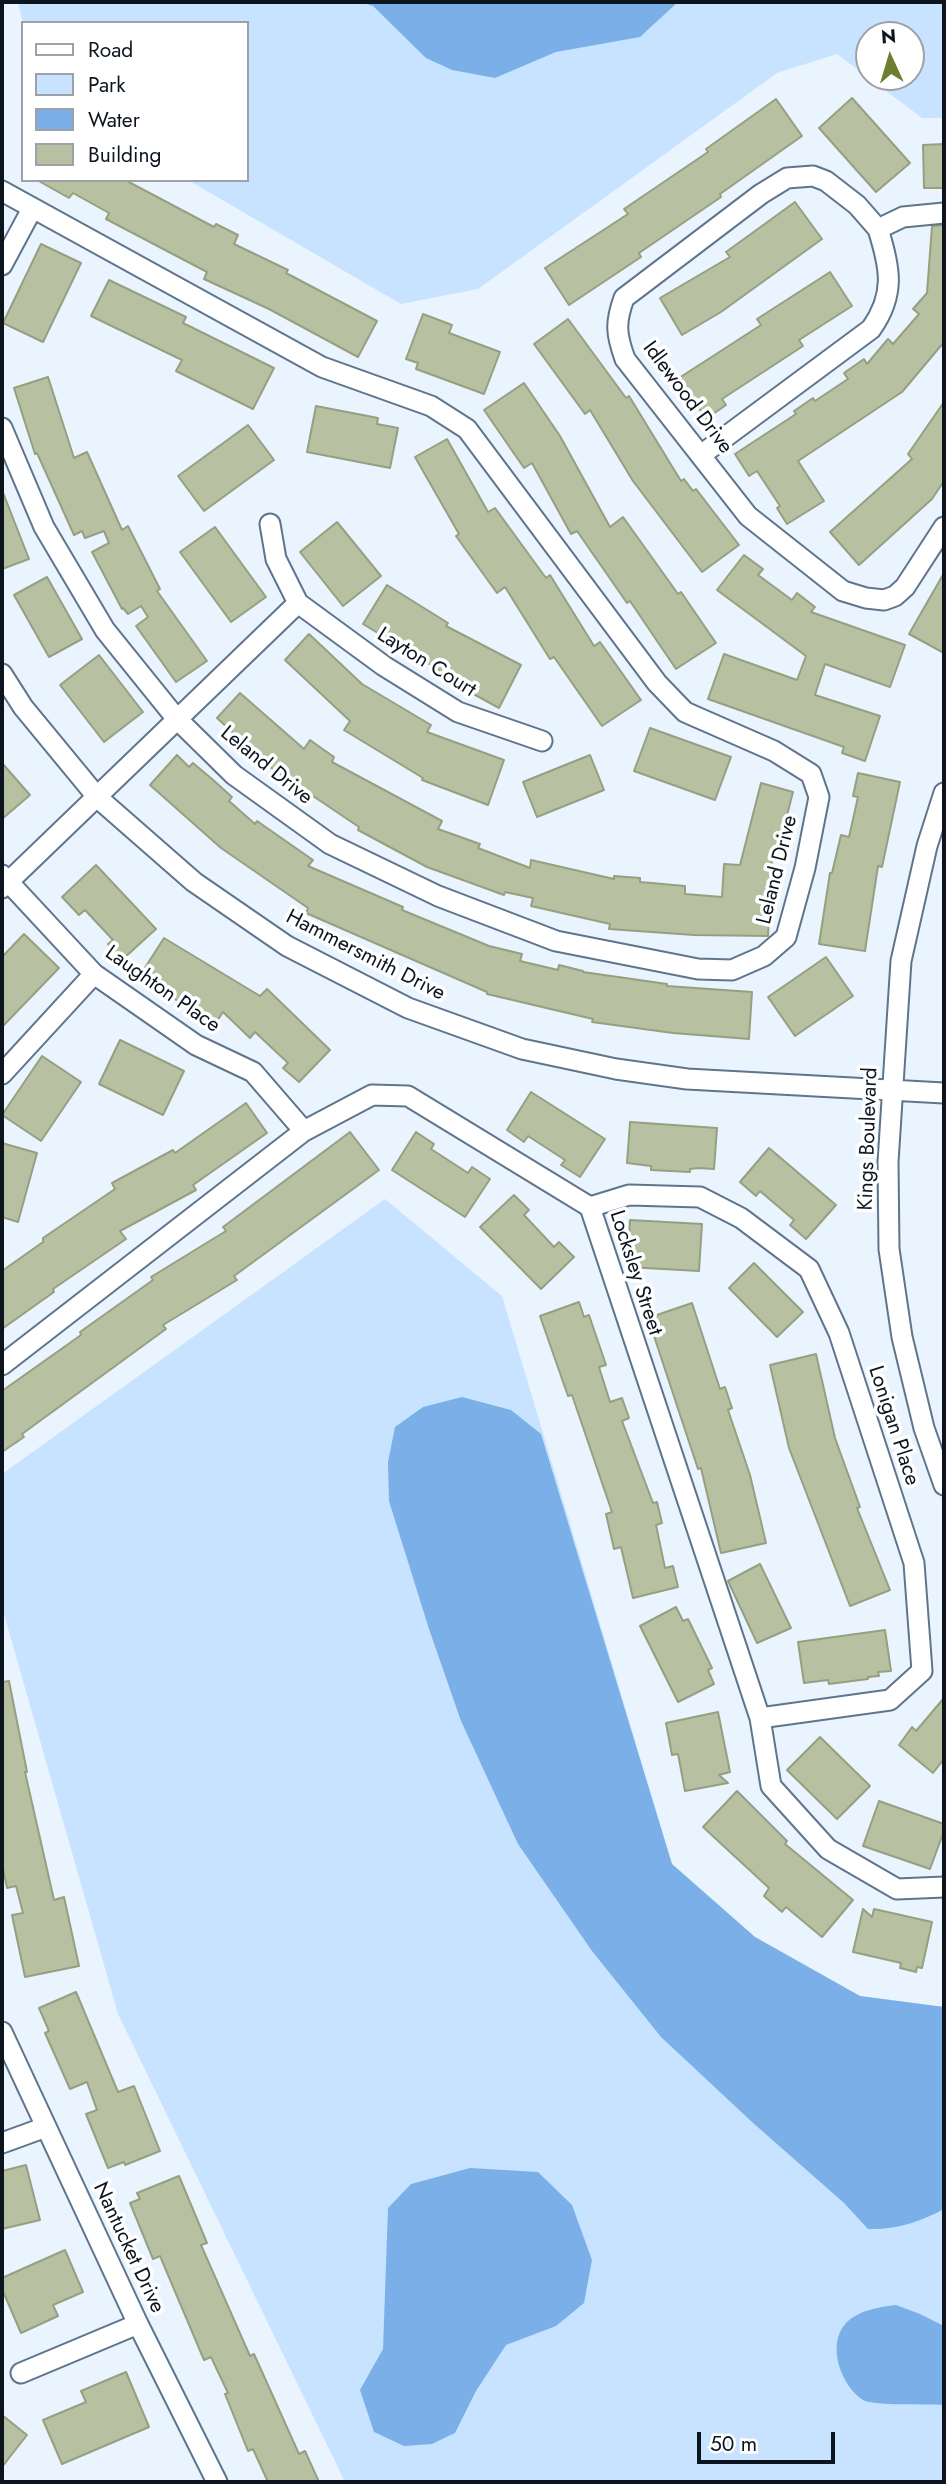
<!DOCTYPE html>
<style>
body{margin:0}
#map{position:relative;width:946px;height:2484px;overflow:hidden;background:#eaf4ff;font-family:Jost,sans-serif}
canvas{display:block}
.frame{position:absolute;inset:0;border:4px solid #0c151e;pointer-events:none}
.legend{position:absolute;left:21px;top:21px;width:228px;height:161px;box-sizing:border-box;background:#fff;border:2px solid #9ea1a5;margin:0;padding:9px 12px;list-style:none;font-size:21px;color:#0c151e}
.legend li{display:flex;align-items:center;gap:14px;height:35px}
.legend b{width:35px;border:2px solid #9ea1a5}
.north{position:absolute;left:855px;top:21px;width:70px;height:70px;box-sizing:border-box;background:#fff;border:2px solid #9ea1a5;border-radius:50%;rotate:356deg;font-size:19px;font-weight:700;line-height:28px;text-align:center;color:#0c151e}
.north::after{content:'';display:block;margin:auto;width:24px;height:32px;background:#6d7f2e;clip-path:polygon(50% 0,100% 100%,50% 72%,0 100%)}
.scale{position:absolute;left:697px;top:2432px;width:138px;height:32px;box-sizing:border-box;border:4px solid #0c151e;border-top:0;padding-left:9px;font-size:21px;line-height:24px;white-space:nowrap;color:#0c151e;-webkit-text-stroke:5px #fff;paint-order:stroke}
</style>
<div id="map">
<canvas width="946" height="2484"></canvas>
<div class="frame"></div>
<ul class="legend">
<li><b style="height:9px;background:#fff"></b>Road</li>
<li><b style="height:19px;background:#c8e3ff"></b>Park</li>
<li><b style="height:19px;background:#7ab0e7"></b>Water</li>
<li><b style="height:19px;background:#b7c0a0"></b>Building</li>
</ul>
<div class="north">N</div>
<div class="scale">50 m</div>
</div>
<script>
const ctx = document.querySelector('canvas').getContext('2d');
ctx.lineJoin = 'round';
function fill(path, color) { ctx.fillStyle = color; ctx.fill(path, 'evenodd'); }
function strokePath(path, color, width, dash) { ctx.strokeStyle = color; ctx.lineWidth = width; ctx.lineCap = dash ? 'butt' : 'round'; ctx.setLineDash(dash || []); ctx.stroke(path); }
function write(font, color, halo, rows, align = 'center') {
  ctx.font = font + ' Jost,sans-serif'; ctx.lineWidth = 7; ctx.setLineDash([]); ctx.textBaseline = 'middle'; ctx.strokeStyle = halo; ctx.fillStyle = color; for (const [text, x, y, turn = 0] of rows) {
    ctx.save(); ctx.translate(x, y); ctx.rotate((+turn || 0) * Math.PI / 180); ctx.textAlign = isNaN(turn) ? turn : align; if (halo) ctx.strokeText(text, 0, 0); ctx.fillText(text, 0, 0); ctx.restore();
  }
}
const green = new Path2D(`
 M 18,2 L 944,2 L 944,118 L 922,118 L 837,54 L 777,73 L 478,289 L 401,304 L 188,180 L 247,180 L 247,23 L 23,23 ZM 869,35 L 911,35 L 911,77 L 869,77 Z
 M 385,1199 L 502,1296 L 672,1864 L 755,1937 L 860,1996 L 944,2007 L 944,2482 L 345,2482 L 118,2014 L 2,1607 L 2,1474 Z`);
const water = new Path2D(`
 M 360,2 L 678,2 L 640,37 L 556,52 L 495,78 L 452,70 L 426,58 L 373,6 Z
 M 462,1397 L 511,1410 L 541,1434 L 672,1864 L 755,1937 L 860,1996 L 944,2007 L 944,2209 C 920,2222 895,2230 868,2229 L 844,2203 L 752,2122 L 661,2037 L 592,1951 L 518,1844 L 461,1721 L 429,1629 L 389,1501 L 388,1462 L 395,1427 L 423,1407 Z
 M 470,2168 L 538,2172 L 572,2205 L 592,2260 L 584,2303 L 556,2326 L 506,2345 L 476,2391 L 455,2433 L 432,2444 L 404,2446 L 374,2432 L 360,2390 L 383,2349 L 388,2208 L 411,2184 Z
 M 896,2305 L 920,2314 L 944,2326 L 944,2405 C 930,2404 872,2406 863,2400 C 841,2386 826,2344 846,2323 C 859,2310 879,2307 896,2305 Z`);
const building = new Path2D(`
 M 852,98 L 910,163 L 876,192 L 819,128 Z
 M 776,99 L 802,136 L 720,194 L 721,197 L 639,253 L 641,257 L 569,305 L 545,268 L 628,214 L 624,209 L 708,152 L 706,149 Z
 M 944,144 L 944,188 L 924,188 L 923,145 Z
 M 37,180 L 125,180 L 214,227 L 216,224 L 238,235 L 234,244 L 288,270 L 286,273 L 377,321 L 358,357 L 269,309 L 204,279 L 207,272 L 106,219 L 109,213 L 73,193 L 69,198 Z
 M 795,202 L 822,239 L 721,312 L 682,335 L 660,298 L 730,257 L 726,252 Z
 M 944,225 L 944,342 L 902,392 L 798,461 L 824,501 L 787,524 L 777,508 L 780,506 L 757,471 L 749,476 L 735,454 L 796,414 L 794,411 L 813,398 L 815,401 L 848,379 L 844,373 L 864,359 L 867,364 L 888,339 L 893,344 L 919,314 L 913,309 L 927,293 L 932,226 Z
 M 41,244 L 81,263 L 43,342 L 3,323 Z
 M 830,272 L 852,306 L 799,340 L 803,346 L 722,399 L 726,405 L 706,419 L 679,378 L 761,325 L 757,319 Z
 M 109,280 L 186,317 L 183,323 L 274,368 L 253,409 L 176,371 L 182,360 L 91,316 Z
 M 423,314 L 452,325 L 449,333 L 500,352 L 484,394 L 416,369 L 418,363 L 406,359 Z
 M 568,319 L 626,398 L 629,396 L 681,481 L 684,479 L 693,491 L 696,489 L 739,545 L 702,572 L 633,481 L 590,410 L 585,414 L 534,344 Z
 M 48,377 L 74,458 L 87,452 L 122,530 L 128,526 L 160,589 L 157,591 L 207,661 L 176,682 L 136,626 L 148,617 L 141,606 L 128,614 L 123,608 L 122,609 L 92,552 L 109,543 L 104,531 L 85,538 L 82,531 L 74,535 L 37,453 L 35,454 L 14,388 Z
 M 524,383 L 560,436 L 610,527 L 623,517 L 678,594 L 681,592 L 716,643 L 676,669 L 630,601 L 627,603 L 577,531 L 571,534 L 532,463 L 524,468 L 484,410 Z
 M 944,402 L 944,481 L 932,499 L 859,565 L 830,532 L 912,459 L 908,454 Z
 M 316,406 L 378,418 L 377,424 L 398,428 L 390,468 L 307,452 Z
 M 248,425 L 274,460 L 204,511 L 178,476 Z
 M 447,439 L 488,512 L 495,508 L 546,578 L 550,575 L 594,646 L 600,642 L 641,700 L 602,726 L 554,657 L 550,659 L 505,587 L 497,593 L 456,536 L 459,534 L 415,457 Z
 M 2,490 L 29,559 L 2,569 Z
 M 337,522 L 381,576 L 343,606 L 300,552 Z
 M 215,527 L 266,597 L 231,622 L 180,552 Z
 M 744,555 L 763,569 L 758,575 L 792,600 L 797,593 L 815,607 L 811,612 L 905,645 L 890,687 L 825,664 L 815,695 L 880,716 L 865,761 L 842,753 L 844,747 L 708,699 L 724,654 L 797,680 L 806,656 L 717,590 Z
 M 944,573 L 944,653 L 909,634 Z
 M 47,577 L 82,639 L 49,657 L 14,595 Z
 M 387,585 L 448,623 L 446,626 L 521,665 L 499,708 L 437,674 L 439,670 L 363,624 Z
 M 309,634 L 362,684 L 431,725 L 427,732 L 504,760 L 488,805 L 422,780 L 423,778 L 344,730 L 350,721 L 285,660 Z
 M 99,655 L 143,712 L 104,742 L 60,685 Z
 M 240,693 L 304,749 L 310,740 L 334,757 L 332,762 L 442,821 L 438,829 L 480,844 L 478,848 L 530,868 L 531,860 L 614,879 L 614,876 L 640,878 L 640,882 L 685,886 L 685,894 L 722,897 L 724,864 L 740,865 L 761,783 L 793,792 L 776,858 L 772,857 L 768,936 L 694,935 L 609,929 L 610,924 L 531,906 L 533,898 L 505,892 L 504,895 L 427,867 L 358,830 L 359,827 L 270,767 L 217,718 Z
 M 650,728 L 731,757 L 715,800 L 634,771 Z
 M 177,755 L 189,767 L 193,763 L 212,779 L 232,797 L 229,801 L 255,824 L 257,821 L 313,860 L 308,866 L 403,907 L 402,910 L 489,946 L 522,954 L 520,961 L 558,970 L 559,965 L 583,971 L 583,972 L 667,984 L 667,986 L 752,992 L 749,1039 L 673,1033 L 592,1022 L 593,1019 L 487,994 L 487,992 L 306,913 L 308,908 L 221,848 L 150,785 Z
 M 590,755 L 604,790 L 537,817 L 523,782 Z
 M 2,763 L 30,795 L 2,819 Z
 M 858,773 L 900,782 L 882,867 L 878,866 L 865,951 L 819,944 L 830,873 L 832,873 L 841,835 L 849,837 L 858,797 L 853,796 Z
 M 96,865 L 156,929 L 123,959 L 108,944 L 113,940 L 85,910 L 79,915 L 62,897 Z
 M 24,934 L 59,968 L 2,1027 L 2,957 Z
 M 164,938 L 260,996 L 267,989 L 330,1050 L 299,1082 L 283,1068 L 288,1063 L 255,1032 L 250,1038 L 223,1012 L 215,1024 L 139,977 Z
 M 826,957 L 853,996 L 795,1036 L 768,997 Z
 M 120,1040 L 184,1071 L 163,1115 L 99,1084 Z
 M 42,1056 L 81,1082 L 41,1141 L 2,1115 Z
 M 531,1092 L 605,1139 L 580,1177 L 561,1165 L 565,1160 L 528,1136 L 524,1142 L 507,1130 Z
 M 246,1103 L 267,1133 L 193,1185 L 196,1190 L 120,1231 L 126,1239 L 53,1289 L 54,1292 L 2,1329 L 2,1271 L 43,1242 L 43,1238 L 115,1189 L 112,1183 L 173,1150 L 175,1153 Z
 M 630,1122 L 717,1128 L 714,1169 L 698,1168 L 690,1169 L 690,1172 L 651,1170 L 651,1166 L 627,1163 Z
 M 350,1132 L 379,1170 L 234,1276 L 237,1280 L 163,1325 L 166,1329 L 22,1434 L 24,1437 L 2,1452 L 2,1391 L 81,1335 L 80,1332 L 153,1280 L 151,1277 L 226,1231 L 223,1227 Z
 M 416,1132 L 434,1144 L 431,1149 L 468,1173 L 472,1167 L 490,1179 L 465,1217 L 392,1170 Z
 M 2,1143 L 37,1153 L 18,1222 L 2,1217 Z
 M 769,1148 L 836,1205 L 806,1239 L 790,1225 L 794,1220 L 760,1191 L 756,1196 L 740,1182 Z
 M 514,1195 L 529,1210 L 524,1215 L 554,1247 L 559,1242 L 574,1257 L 541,1289 L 480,1227 Z
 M 630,1220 L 702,1224 L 699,1271 L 627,1267 Z
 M 754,1263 L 803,1312 L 777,1337 L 729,1288 Z
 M 579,1302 L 584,1317 L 589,1315 L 606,1365 L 599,1367 L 610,1402 L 622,1398 L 629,1418 L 622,1421 L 653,1503 L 657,1502 L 662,1523 L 656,1525 L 665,1568 L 673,1566 L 678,1587 L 633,1598 L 621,1547 L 614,1549 L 606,1514 L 612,1512 L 572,1395 L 568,1396 L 540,1316 Z
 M 692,1303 L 720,1389 L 725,1387 L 732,1408 L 728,1410 L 750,1475 L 766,1543 L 721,1553 L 701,1468 L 698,1469 L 648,1318 Z
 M 816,1354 L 835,1438 L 860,1507 L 857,1508 L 890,1590 L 850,1606 L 789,1448 L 770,1365 Z
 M 760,1564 L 791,1628 L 757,1643 L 728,1581 Z
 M 676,1607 L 683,1621 L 688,1619 L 712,1668 L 708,1670 L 714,1684 L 678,1702 L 640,1626 Z
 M 885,1630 L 891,1671 L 878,1672 L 879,1676 L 868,1677 L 868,1679 L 829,1684 L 828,1680 L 804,1683 L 798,1642 Z
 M 9,1681 L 27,1772 L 25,1772 L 54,1900 L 64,1897 L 79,1966 L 25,1977 L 12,1915 L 23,1913 L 16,1886 L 7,1888 L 2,1864 L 2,1682 Z
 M 944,1698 L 944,1759 L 933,1773 L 899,1745 L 912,1727 L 916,1731 Z
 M 718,1712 L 730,1772 L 719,1775 L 728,1783 L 685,1791 L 678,1754 L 672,1755 L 666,1723 Z
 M 820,1737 L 870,1786 L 837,1819 L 787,1770 Z
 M 737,1791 L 787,1841 L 785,1844 L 853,1900 L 822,1937 L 786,1907 L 782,1912 L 764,1896 L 769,1888 L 703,1827 Z
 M 879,1801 L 944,1824 L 944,1831 L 930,1869 L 863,1846 Z
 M 863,1909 L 872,1917 L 874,1909 L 932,1922 L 922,1968 L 917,1967 L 916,1972 L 900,1968 L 901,1963 L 853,1952 Z
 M 76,1992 L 118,2092 L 134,2086 L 160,2151 L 125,2165 L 124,2162 L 108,2168 L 86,2114 L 97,2110 L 87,2082 L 70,2089 L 45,2033 L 49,2031 L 39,2008 Z
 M 26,2165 L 40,2220 L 2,2229 L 2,2171 Z
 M 179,2176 L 207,2243 L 201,2245 L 250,2356 L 254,2354 L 299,2454 L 305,2451 L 319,2482 L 268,2482 L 253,2449 L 248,2451 L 225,2394 L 228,2393 L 211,2357 L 204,2360 L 160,2256 L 153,2259 L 130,2203 L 140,2199 L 137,2193 Z
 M 65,2250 L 83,2292 L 53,2305 L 58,2316 L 21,2333 L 2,2289 L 2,2278 Z
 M 126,2372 L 149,2427 L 62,2464 L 43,2420 L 86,2402 L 81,2391 Z
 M 2,2415 L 27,2435 L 2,2467 Z`);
const street = new Path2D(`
 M 2,191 L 322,367 L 431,406 L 467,429 L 657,683 L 685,712 L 774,751 L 811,774 L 819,797 L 805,868 L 786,937 L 764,956 L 732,970 L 698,969 L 556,941 L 438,896 L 330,844 L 234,775 L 176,718 L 105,630 L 44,527 L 2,428
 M 944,213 L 903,217 L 878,229 L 857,205 L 826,181 L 813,176 L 787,178 L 761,194 L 624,298 C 615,323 616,334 625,359 L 748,516 L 843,591 L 866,598 L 884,600 L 895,596 L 905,587 L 944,527
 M 2,265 L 32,209
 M 701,455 L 871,329 C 896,294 890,267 878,229
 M 270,524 L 276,559 L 298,603 L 384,666 L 458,712 L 542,741
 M 2,674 L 23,707 L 98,798 L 194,882 L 287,946 L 408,1008 L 522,1049 L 616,1069 L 687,1079 L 944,1093
 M 944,793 L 927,846 L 901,961 L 888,1162 L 889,1249 L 902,1337 L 924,1428 L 944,1485
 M 2,875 L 94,974 L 196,1045 L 253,1072 L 304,1131
 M 2,888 L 298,603
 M 2,1074 L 94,974
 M 590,1207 L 629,1195 L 700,1197 L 741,1218 L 809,1269 L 839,1333 L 914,1563 L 922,1671 L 890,1700 L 760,1718
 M 2,1365 L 304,1131 L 372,1095 L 408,1096 L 590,1207 L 760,1718 L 771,1786 L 828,1849 L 897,1889 L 944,1887
 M 2,2032 L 138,2324 L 217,2482
 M 2,2143 L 46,2127
 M 21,2373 L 138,2324`);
const streetNames = [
 ["Idlewood Drive",687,398,53],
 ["Layton Court",426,663,32],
 ["Leland Drive",266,766,39],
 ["Leland Drive",778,870,-76],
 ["Hammersmith Drive",365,956,27],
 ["Laughton Place",162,990,35],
 ["Kings Boulevard",869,1139,-88],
 ["Locksley Street",635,1273,72],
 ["Lonigan Place",893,1426,72],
 ["Nantucket Drive",128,2248,65]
];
fill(green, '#c8e3ff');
fill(water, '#7ab0e7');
fill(building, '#b7c0a0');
strokePath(building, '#969f80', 2);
strokePath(street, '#5f758c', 23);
strokePath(street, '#fff', 19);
write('21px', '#0c151e', '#fff', streetNames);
</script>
